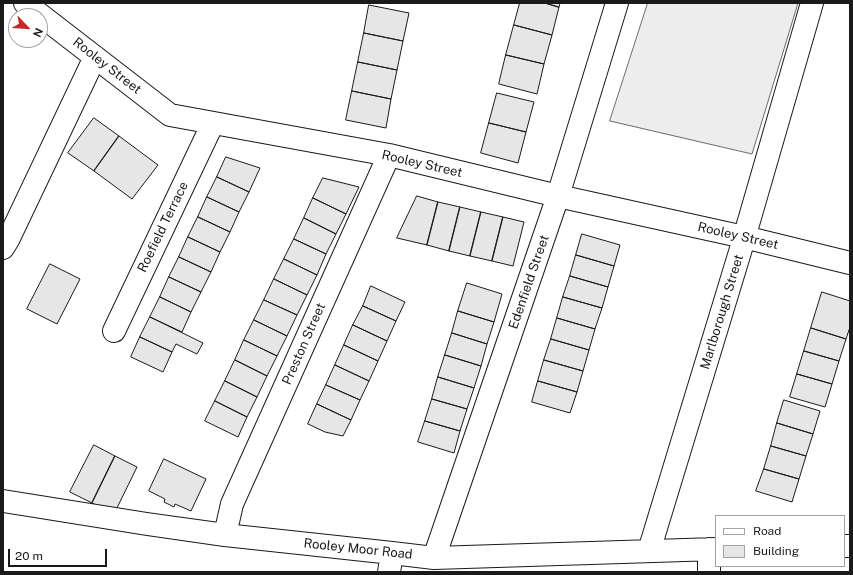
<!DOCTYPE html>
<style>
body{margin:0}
#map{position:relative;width:853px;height:575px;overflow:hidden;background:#fff;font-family:"Public Sans",sans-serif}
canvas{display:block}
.frame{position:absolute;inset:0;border:4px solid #1a1a1a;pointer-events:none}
.legend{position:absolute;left:715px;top:515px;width:130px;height:52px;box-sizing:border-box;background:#fff;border:1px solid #a3a3a3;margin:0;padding:5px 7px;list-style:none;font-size:12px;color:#1a1a1a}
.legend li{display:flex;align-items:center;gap:8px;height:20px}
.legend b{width:20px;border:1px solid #a3a3a3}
.north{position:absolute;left:8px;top:8px;width:40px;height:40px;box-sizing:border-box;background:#fff;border:1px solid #a3a3a3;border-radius:50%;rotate:115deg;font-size:11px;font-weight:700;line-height:16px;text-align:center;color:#1a1a1a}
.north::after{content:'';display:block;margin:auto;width:14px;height:18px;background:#c62828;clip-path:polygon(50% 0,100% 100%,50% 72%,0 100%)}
.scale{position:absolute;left:8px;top:549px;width:99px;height:18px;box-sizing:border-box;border:2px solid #1a1a1a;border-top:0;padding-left:5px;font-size:12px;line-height:14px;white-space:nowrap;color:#1a1a1a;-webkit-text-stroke:3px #fff;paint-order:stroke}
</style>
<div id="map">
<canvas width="853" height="575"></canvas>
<div class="frame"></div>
<ul class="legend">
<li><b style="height:5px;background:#fff"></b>Road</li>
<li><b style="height:11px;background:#e6e6e6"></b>Building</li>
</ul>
<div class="north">N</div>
<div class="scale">20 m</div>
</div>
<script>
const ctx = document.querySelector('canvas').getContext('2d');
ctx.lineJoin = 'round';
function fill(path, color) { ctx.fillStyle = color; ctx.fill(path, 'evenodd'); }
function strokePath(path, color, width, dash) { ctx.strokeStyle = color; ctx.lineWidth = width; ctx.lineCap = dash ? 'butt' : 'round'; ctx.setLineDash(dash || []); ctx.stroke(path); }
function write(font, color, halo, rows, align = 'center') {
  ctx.font = font + ' "Public Sans",sans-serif'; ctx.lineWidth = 3; ctx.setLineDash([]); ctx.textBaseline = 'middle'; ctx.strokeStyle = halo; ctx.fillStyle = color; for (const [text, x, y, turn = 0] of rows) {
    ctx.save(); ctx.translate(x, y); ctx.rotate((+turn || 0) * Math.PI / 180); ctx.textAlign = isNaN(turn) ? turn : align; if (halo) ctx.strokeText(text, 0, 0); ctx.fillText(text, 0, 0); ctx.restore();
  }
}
const built = new Path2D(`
 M 648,3 L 798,3 L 752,154 L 610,121 Z`);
const building = new Path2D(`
 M 520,3 L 545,3 L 559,7 L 552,35 L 514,25 Z
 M 545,3 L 560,3 L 559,7 Z
 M 369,5 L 409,13 L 403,41 L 364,33 Z
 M 514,25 L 552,35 L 544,64 L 506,55 Z
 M 364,33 L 403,41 L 397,70 L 358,62 Z
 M 506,55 L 544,64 L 537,94 L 499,84 Z
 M 358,62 L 397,70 L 391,99 L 352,91 Z
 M 352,91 L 391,99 L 386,128 L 346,120 Z
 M 497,93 L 534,102 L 526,132 L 489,123 Z
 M 94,118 L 119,136 L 94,171 L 68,153 Z
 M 489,123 L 526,132 L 518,163 L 481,153 Z
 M 119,136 L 158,165 L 132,199 L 94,171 Z
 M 226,157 L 260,168 L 249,192 L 217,177 Z
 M 217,177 L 249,192 L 239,212 L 207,197 Z
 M 323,178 L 359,187 L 346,214 L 313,198 Z
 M 417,196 L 438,202 L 427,245 L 397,238 Z
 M 207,197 L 239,212 L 230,232 L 198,217 Z
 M 313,198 L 346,214 L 336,234 L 304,218 Z
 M 438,202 L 460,207 L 449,251 L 427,245 Z
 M 460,207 L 481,212 L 470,256 L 449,251 Z
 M 481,212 L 503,217 L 492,261 L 470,256 Z
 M 198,217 L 230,232 L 220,252 L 188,237 Z
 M 503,217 L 524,222 L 513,266 L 492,261 Z
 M 304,218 L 336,234 L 326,254 L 294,239 Z
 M 582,234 L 620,245 L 614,266 L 576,255 Z
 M 188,237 L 220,252 L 211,272 L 179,257 Z
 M 294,239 L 326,254 L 317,275 L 284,259 Z
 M 576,255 L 614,266 L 608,287 L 570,276 Z
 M 179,257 L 211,272 L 201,292 L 169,277 Z
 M 284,259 L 317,275 L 307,295 L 274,279 Z
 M 50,264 L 80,279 L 57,324 L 27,309 Z
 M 570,276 L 608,287 L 602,308 L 563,297 Z
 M 169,277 L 201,292 L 191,312 L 160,297 Z
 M 274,279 L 307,295 L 297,315 L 264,300 Z
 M 467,283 L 502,294 L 494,322 L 458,311 Z
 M 371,286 L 405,302 L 396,321 L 363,306 Z
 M 822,292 L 850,301 L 850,327 L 846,339 L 811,328 Z
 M 160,297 L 191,312 L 182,332 L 150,317 Z
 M 563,297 L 602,308 L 595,329 L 557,318 Z
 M 264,300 L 297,315 L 287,336 L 254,320 Z
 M 363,306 L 396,321 L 387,341 L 353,325 Z
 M 458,311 L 494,322 L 487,344 L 452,333 Z
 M 150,317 L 203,343 L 197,354 L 176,344 L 172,352 L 140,337 Z
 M 557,318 L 595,329 L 589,350 L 551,339 Z
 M 254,320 L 287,336 L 277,356 L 244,340 Z
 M 353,325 L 387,341 L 378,361 L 344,345 Z
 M 811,328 L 846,339 L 839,361 L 804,351 Z
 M 452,333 L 487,344 L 481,366 L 445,355 Z
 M 140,337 L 172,352 L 163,372 L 131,357 Z
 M 551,339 L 589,350 L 583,371 L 544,360 Z
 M 244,340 L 277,356 L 267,376 L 235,360 Z
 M 344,345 L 378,361 L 369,381 L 335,365 Z
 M 804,351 L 839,361 L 832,384 L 797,374 Z
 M 445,355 L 481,366 L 474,388 L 438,377 Z
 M 235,360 L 267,376 L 257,397 L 225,381 Z
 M 544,360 L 583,371 L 577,392 L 538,381 Z
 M 335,365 L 369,381 L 360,400 L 326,385 Z
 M 797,374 L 832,384 L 825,407 L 790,397 Z
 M 438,377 L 474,388 L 467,409 L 432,399 Z
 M 225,381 L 257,397 L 247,417 L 215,401 Z
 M 538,381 L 577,392 L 570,413 L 532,402 Z
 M 326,385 L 360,400 L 351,420 L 317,404 Z
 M 432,399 L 467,409 L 460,431 L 425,421 Z
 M 784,400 L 820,411 L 813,434 L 777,423 Z
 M 215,401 L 247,417 L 238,437 L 205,421 Z
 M 317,404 L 351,420 L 343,436 L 325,432 L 308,424 Z
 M 425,421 L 460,431 L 454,453 L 418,442 Z
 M 777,423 L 813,434 L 806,456 L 771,446 Z
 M 94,445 L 115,456 L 92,503 L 70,492 Z
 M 771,446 L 806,456 L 799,479 L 764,469 Z
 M 115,456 L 137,467 L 114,514 L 92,503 Z
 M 164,459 L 206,479 L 191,511 L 175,504 L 174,507 L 164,502 L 165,499 L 149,491 Z
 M 764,469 L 799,479 L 792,502 L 756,491 Z`);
const minor = new Path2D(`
 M 25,3 L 170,115 L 389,155 L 558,196 L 744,237 L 850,263
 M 3,248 L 8,240 L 95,57
 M 114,331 L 213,123
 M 3,501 L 147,524 L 225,535 L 392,553 L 434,558 L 716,549
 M 225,535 L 232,504 L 389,155
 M 844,546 L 850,546
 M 709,549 L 709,572
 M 649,551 L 740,252 L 812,3
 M 434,558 L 558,196 L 617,3
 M 389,572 L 392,553`);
const streetNames = [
 ["Rooley Street",107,66,38],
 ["Rooley Street",422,164,13],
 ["Roefield Terrace",163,227,-64],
 ["Rooley Street",738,236,13],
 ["Edenfield Street",529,282,-71],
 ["Marlborough Street",722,312,-73],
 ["Preston Street",304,344,-66],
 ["Rooley Moor Road",358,549,6]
];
fill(built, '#ededed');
strokePath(built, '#6a6a6a', 1);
fill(building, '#e6e6e6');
strokePath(building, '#1a1a1a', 1);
strokePath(minor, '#1a1a1a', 24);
strokePath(minor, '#fff', 22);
write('13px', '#1a1a1a', '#fff', streetNames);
</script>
